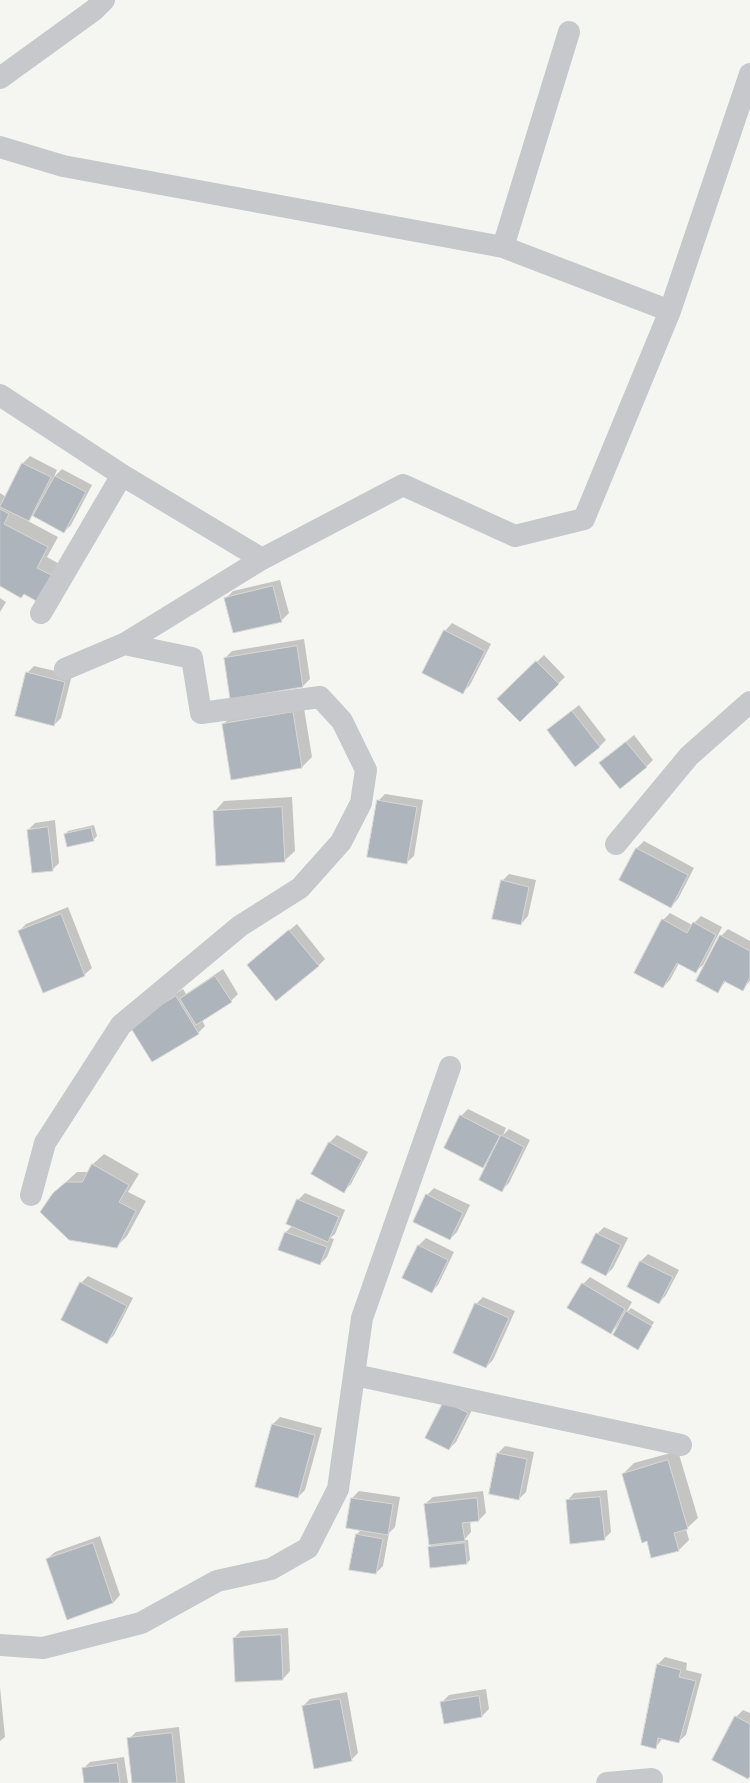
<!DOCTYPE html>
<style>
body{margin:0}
canvas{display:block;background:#f5f6f2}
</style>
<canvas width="750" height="1783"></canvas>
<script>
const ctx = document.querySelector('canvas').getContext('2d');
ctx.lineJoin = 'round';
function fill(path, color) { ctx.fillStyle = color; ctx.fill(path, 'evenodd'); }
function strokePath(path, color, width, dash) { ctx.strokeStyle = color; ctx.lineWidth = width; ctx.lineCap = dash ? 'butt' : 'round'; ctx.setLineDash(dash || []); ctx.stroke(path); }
const shadow = new Path2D(`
 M 30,456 L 57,470 L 54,477 L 62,469 L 92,485 L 71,525 L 64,532 L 33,515 L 28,521 L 58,537 L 47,557 L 63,566 L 38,601 L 25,593 L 0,585 L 0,493 L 6,497 L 23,463 Z
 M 280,580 L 289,613 L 281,621 L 226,598 L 233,591 Z
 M 0,598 L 6,602 L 0,612 Z
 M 452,623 L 491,644 L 470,685 L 463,692 L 445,631 Z
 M 304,639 L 310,679 L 303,686 L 225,658 L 232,651 Z
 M 544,655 L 565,677 L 520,721 L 499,699 Z
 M 34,666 L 72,675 L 61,718 L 54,725 L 27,673 Z
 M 303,702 L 312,757 L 302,767 L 223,725 L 233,714 Z
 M 579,705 L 606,740 L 599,747 L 548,730 Z
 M 634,735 L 653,760 L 646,767 L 601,763 Z
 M 385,794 L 423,800 L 414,856 L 406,863 L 378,801 Z
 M 292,797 L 295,851 L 284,861 L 214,812 L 224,801 Z
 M 55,820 L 59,863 L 52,870 L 28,830 L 35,823 Z
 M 94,825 L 97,836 L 93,840 L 65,835 L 68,831 Z
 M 644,841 L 694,868 L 678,899 L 671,907 L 636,849 Z
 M 509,874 L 536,880 L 528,916 L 521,924 L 502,881 Z
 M 68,907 L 92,968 L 84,975 L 19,931 L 26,924 Z
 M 670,913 L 692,925 L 701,916 L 722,927 L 703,965 L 695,972 L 679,963 L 670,980 L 663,987 L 663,920 Z
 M 297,924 L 325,959 L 318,966 L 255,958 Z
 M 728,929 L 750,941 L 750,981 L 742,990 L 726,981 L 717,992 L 721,936 Z
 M 223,969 L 238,994 L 231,1001 L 202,1020 L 205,1026 L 198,1033 L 137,1018 L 183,989 L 186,994 Z
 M 468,1109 L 506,1128 L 503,1135 L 509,1129 L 530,1140 L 509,1183 L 502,1190 L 489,1161 L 483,1167 L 461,1116 Z
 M 337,1135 L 368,1152 L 351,1184 L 344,1191 L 329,1143 Z
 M 104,1154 L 139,1174 L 128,1192 L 146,1201 L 127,1236 L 116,1247 L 54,1193 L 77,1172 L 89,1172 L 93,1164 Z
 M 434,1188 L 470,1205 L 457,1232 L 450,1239 L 427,1195 Z
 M 305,1193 L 345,1210 L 335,1234 L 330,1238 L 334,1239 L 327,1257 L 320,1264 L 286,1232 L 292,1226 L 298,1200 Z
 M 604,1227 L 628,1238 L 613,1268 L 606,1275 L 597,1234 Z
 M 426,1238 L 454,1252 L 438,1285 L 431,1292 L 403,1278 L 419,1245 Z
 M 648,1254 L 679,1270 L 666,1295 L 659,1303 L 628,1287 L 641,1261 Z
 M 88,1276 L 133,1298 L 114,1335 L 107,1342 L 81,1283 Z
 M 590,1277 L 632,1302 L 626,1313 L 631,1308 L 654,1322 L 638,1348 L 619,1324 L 610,1333 L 583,1284 Z
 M 483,1297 L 515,1311 L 493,1360 L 486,1367 L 476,1304 Z
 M 452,1395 L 474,1406 L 456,1442 L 449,1449 Z
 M 280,1417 L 322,1428 L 305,1490 L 298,1497 L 256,1486 L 273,1424 Z
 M 505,1446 L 534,1452 L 526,1492 L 519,1499 L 498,1453 Z
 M 678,1451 L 698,1518 L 686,1529 L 689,1540 L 679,1550 L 623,1474 L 634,1463 Z
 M 607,1490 L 611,1532 L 604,1539 L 567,1501 L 574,1493 Z
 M 359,1491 L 400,1497 L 395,1527 L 389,1533 L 383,1566 L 376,1573 L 356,1535 L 361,1530 L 352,1498 Z
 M 483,1491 L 486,1513 L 479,1520 L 470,1521 L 471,1532 L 464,1540 L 468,1540 L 470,1560 L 467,1563 L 429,1547 L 433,1543 L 425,1504 L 433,1497 Z
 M 100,1536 L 120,1595 L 113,1603 L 47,1559 L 55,1552 Z
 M 288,1628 L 290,1671 L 283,1679 L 236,1681 L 234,1638 L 241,1631 Z
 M 665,1657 L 687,1663 L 686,1670 L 702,1674 L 686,1735 L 678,1742 L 663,1738 L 655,1748 L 658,1664 Z
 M 0,1687 L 5,1737 L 0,1741 Z
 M 486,1689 L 489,1709 L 482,1716 L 445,1723 L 442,1702 L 449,1695 Z
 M 347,1692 L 358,1753 L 351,1760 L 303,1706 L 310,1699 Z
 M 743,1710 L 750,1713 L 750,1776 L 748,1778 L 736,1717 Z
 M 179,1727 L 185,1783 L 133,1783 L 129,1739 L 136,1732 Z
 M 124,1757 L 128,1783 L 85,1783 L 83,1769 L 90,1762 Z`);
const building = new Path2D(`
 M 22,463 L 51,477 L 29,521 L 0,507 Z
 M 55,476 L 86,492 L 64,533 L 33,516 Z
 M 0,509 L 9,514 L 4,524 L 48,547 L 37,568 L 53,576 L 38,602 L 24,594 L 21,598 L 0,586 Z
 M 273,586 L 282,622 L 233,633 L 224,598 Z
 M 444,630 L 485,651 L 463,694 L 422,673 Z
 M 297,646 L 303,687 L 230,699 L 224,658 Z
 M 536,661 L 559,684 L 520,722 L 497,699 Z
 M 26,672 L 65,682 L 54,726 L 15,716 Z
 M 572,711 L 600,747 L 575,767 L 547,730 Z
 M 293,712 L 302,768 L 231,780 L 222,724 Z
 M 626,742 L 647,767 L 620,789 L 599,763 Z
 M 377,800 L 417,807 L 407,864 L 367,857 Z
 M 282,807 L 285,862 L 216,866 L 213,811 Z
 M 48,827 L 53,871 L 32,873 L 27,830 Z
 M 91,828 L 94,841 L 67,847 L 64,834 Z
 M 636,848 L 688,875 L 671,908 L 619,880 Z
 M 501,880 L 529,887 L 521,925 L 492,919 Z
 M 61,914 L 85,976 L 43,993 L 18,931 Z
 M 662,919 L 687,933 L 693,922 L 716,935 L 696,973 L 677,963 L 663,988 L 634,973 Z
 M 289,930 L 319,966 L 276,1001 L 247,965 Z
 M 720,935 L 750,951 L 750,977 L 743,991 L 724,981 L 718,993 L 696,981 Z
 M 215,976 L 232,1002 L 196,1025 L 180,999 Z
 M 176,996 L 199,1034 L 152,1062 L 129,1025 Z
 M 460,1115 L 500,1136 L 483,1168 L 444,1148 Z
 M 501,1135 L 524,1147 L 502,1192 L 479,1180 Z
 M 329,1142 L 362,1160 L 344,1193 L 311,1174 Z
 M 92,1164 L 129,1185 L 119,1202 L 136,1211 L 117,1248 L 69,1240 L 40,1212 L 53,1193 L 66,1182 L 82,1182 Z
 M 426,1194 L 463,1213 L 450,1240 L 413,1222 Z
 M 297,1199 L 339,1217 L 328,1242 L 286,1224 Z
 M 285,1232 L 327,1247 L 320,1265 L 278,1250 Z
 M 596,1233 L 621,1245 L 606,1276 L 581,1263 Z
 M 418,1245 L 448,1260 L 432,1293 L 402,1278 Z
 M 640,1261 L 673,1277 L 659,1304 L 627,1287 Z
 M 80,1282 L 127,1306 L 107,1344 L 61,1320 Z
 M 582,1283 L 625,1309 L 611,1334 L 567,1308 Z
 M 475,1303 L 509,1318 L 486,1368 L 453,1353 Z
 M 626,1311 L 652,1326 L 638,1350 L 613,1335 Z
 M 444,1401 L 468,1413 L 449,1450 L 425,1438 Z
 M 272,1424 L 315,1435 L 298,1498 L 255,1487 Z
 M 497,1453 L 527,1459 L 519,1500 L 489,1494 Z
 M 668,1460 L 688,1529 L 674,1533 L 679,1551 L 651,1558 L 647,1541 L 642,1543 L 622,1474 Z
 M 600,1497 L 605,1540 L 570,1544 L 566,1500 Z
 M 351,1498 L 393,1504 L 388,1535 L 346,1528 Z
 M 477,1498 L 479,1521 L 462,1523 L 465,1541 L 429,1545 L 424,1504 Z
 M 356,1534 L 383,1539 L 376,1574 L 349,1570 Z
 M 93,1543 L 113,1603 L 67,1620 L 46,1559 Z
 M 465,1543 L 467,1564 L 430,1568 L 428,1547 Z
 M 281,1635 L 283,1680 L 235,1682 L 233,1638 Z
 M 657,1664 L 681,1670 L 679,1677 L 696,1681 L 679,1743 L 658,1738 L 656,1749 L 641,1745 Z
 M 479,1696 L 482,1717 L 444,1724 L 440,1702 Z
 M 340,1699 L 352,1761 L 314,1769 L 302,1706 Z
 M 735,1716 L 750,1724 L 750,1776 L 748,1779 L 712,1760 Z
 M 172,1733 L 177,1783 L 132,1783 L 127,1738 Z
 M 117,1763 L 120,1783 L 84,1783 L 82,1768 Z`);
const minor = new Path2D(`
 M 0,78 L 94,10 L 104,0
 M 0,147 L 63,166 L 503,247 L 670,311
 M 503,247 L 569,32
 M 0,395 L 122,475 L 262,559
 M 41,613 L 122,475
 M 65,669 L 124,644 L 262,559 L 403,485 L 515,536 L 584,519 L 670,311 L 750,74
 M 616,844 L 689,756 L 750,702
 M 31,1195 L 45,1143 L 121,1025 L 240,926 L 300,888 L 341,842 L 361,803 L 366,770 L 342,721 L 320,697 L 201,713 L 192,658 L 124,644
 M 355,1375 L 681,1445
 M 0,1645 L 43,1648 L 141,1623 L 217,1581 L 271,1569 L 308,1548 L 338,1489 L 362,1318 L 450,1067
 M 607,1783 L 652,1779`);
fill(shadow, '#0003');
fill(building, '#aeb4bb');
strokePath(building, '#d7d7d5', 1);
strokePath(minor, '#c6c8cc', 22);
</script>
